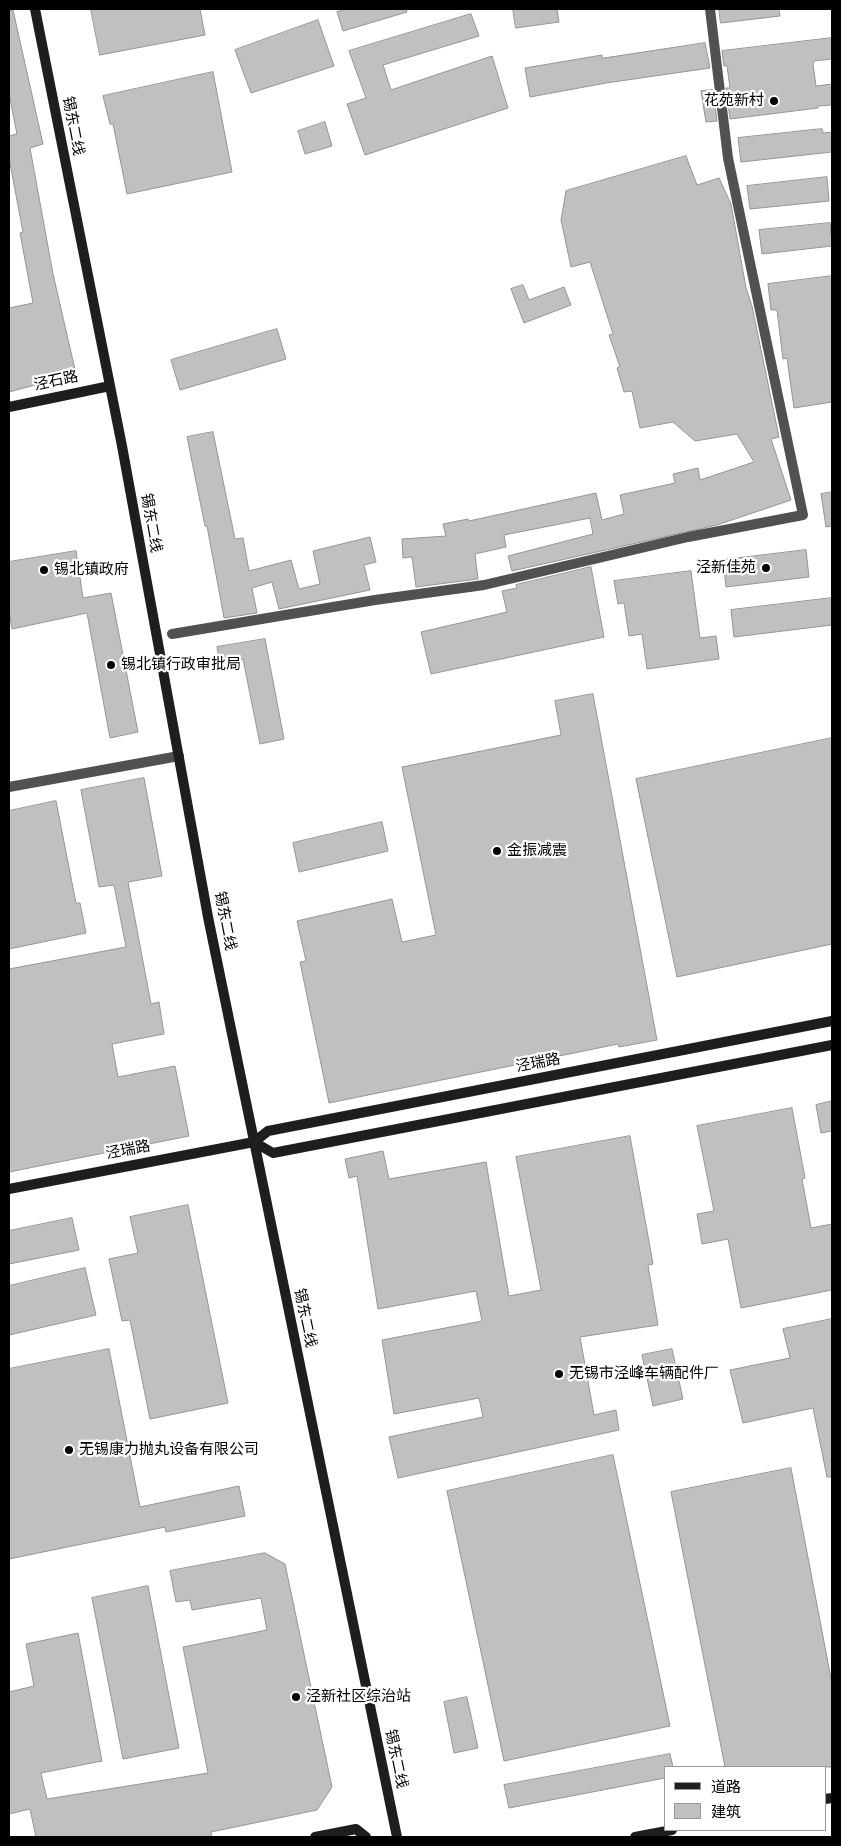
<!DOCTYPE html>
<meta charset="utf-8">
<style>
body{margin:0}
#map{position:relative;width:841px;height:1846px;overflow:hidden;background:#fff;font-family:Cabin,"Noto Sans SC",sans-serif}
canvas{display:block}
.frame{position:absolute;inset:0;border:10px solid #000;pointer-events:none}
.legend{position:absolute;left:664px;top:1766px;width:162px;height:65px;box-sizing:border-box;background:#fff;border:1px solid #999;margin:0;padding:6px 9px;list-style:none;font-size:15px;color:#000}
.legend li{display:flex;align-items:center;gap:10px;height:25px}
.legend b{width:25px;border:1px solid #999}
</style>
<div id="map">
<canvas width="841" height="1846"></canvas>
<div class="frame"></div>
<ul class="legend">
<li><b style="height:6px;background:#1e1e1e"></b>道路</li>
<li><b style="height:14px;background:#c0c0c0"></b>建筑</li>
</ul>
</div>
<script>
const ctx = document.querySelector('canvas').getContext('2d');
ctx.lineJoin = 'round';
function fill(path, color) { ctx.fillStyle = color; ctx.fill(path, 'evenodd'); }
function strokePath(path, color, width, dash) { ctx.strokeStyle = color; ctx.lineWidth = width; ctx.lineCap = dash ? 'butt' : 'round'; ctx.setLineDash(dash || []); ctx.stroke(path); }
function write(font, color, halo, rows, align = 'center') {
  ctx.font = font + ' Cabin,"Noto Sans SC",sans-serif'; ctx.lineWidth = 4.5; ctx.setLineDash([]); ctx.textBaseline = 'middle'; ctx.strokeStyle = halo; ctx.fillStyle = color; for (const [text, x, y, turn = 0] of rows) {
    ctx.save(); ctx.translate(x, y); ctx.rotate((+turn || 0) * Math.PI / 180); ctx.textAlign = isNaN(turn) ? turn : align; if (halo) ctx.strokeText(text, 0, 0); ctx.fillText(text, 0, 0); ctx.restore();
  }
}
const building = new Path2D(`
 M 91,9 L 200,9 L 205,35 L 100,55 Z
 M 347,9 L 406,9 L 407,12 L 343,31 L 337,12 Z
 M 513,9 L 557,9 L 559,22 L 516,28 Z
 M 719,9 L 779,9 L 780,16 L 721,23 Z
 M 9,10 L 13,10 L 43,144 L 30,148 L 53,274 L 76,374 L 9,392 L 9,308 L 33,303 L 20,233 L 23,232 L 9,158 L 9,136 L 17,134 L 9,94 Z
 M 471,14 L 479,36 L 383,65 L 391,90 L 492,56 L 508,108 L 365,155 L 347,104 L 366,98 L 349,51 Z
 M 318,20 L 334,66 L 251,93 L 235,50 Z
 M 832,38 L 832,59 L 814,61 L 813,64 L 816,86 L 832,84 L 832,105 L 818,106 L 818,108 L 730,119 L 726,88 L 730,88 L 727,66 L 724,66 L 722,51 Z
 M 705,43 L 710,68 L 606,83 L 530,97 L 525,68 L 602,55 L 602,58 Z
 M 213,72 L 232,172 L 127,194 L 113,124 L 110,124 L 103,96 Z
 M 713,90 L 717,121 L 706,122 L 701,91 Z
 M 325,122 L 332,146 L 305,154 L 298,131 Z
 M 822,129 L 823,133 L 832,132 L 832,152 L 741,162 L 738,138 Z
 M 686,156 L 697,185 L 719,178 L 731,204 L 746,288 L 752,306 L 779,437 L 771,439 L 791,500 L 717,525 L 512,571 L 508,556 L 593,534 L 590,518 L 504,535 L 506,547 L 475,554 L 478,579 L 416,587 L 412,557 L 403,558 L 402,539 L 446,536 L 443,524 L 468,519 L 469,521 L 596,493 L 602,520 L 624,514 L 620,495 L 675,483 L 673,474 L 698,468 L 700,480 L 754,462 L 737,434 L 695,441 L 673,422 L 640,428 L 632,391 L 624,392 L 617,368 L 620,367 L 609,335 L 613,334 L 590,262 L 571,267 L 561,220 L 566,191 Z
 M 827,177 L 829,201 L 750,209 L 747,186 Z
 M 830,223 L 832,246 L 762,254 L 759,230 Z
 M 832,276 L 832,402 L 794,408 L 787,358 L 783,359 L 777,310 L 771,310 L 768,284 Z
 M 523,285 L 529,300 L 564,287 L 571,305 L 524,323 L 511,289 Z
 M 277,329 L 286,359 L 180,390 L 171,360 Z
 M 213,432 L 235,539 L 243,538 L 249,571 L 291,560 L 299,589 L 320,584 L 313,551 L 370,537 L 376,562 L 364,565 L 370,590 L 279,609 L 272,582 L 252,588 L 257,613 L 224,618 L 207,526 L 205,526 L 187,437 Z
 M 832,492 L 832,526 L 826,527 L 821,494 Z
 M 806,550 L 809,577 L 726,587 L 723,560 Z
 M 76,551 L 83,598 L 111,593 L 138,732 L 110,738 L 87,613 L 12,629 L 9,611 L 9,562 Z
 M 591,567 L 604,637 L 431,674 L 421,632 L 507,612 L 502,591 L 517,588 L 516,585 Z
 M 691,571 L 700,638 L 716,636 L 719,659 L 647,669 L 642,634 L 629,636 L 624,603 L 618,604 L 614,581 Z
 M 832,598 L 832,625 L 734,637 L 731,610 Z
 M 265,639 L 284,739 L 260,744 L 243,659 L 220,664 L 217,647 Z
 M 593,694 L 657,1040 L 619,1047 L 618,1044 L 329,1103 L 300,962 L 306,961 L 297,921 L 392,899 L 402,942 L 436,935 L 402,767 L 561,735 L 555,701 Z
 M 832,738 L 832,944 L 677,977 L 636,779 Z
 M 144,778 L 162,876 L 128,882 L 151,1004 L 159,1002 L 164,1034 L 112,1044 L 118,1077 L 175,1066 L 189,1136 L 9,1172 L 9,969 L 126,947 L 114,885 L 99,887 L 81,790 Z
 M 56,801 L 76,903 L 80,903 L 86,933 L 9,949 L 9,811 Z
 M 382,822 L 388,851 L 299,872 L 293,843 Z
 M 832,1101 L 832,1131 L 821,1133 L 816,1105 Z
 M 792,1108 L 805,1178 L 802,1179 L 811,1228 L 832,1224 L 832,1290 L 741,1308 L 728,1239 L 702,1244 L 697,1214 L 714,1211 L 697,1126 Z
 M 630,1136 L 653,1264 L 648,1265 L 658,1325 L 580,1337 L 594,1415 L 616,1410 L 619,1430 L 398,1478 L 389,1437 L 483,1417 L 479,1398 L 394,1414 L 382,1340 L 482,1321 L 476,1291 L 378,1309 L 357,1176 L 349,1178 L 345,1159 L 383,1151 L 389,1179 L 486,1162 L 509,1296 L 541,1290 L 516,1157 Z
 M 188,1205 L 228,1403 L 150,1419 L 130,1320 L 122,1321 L 109,1259 L 138,1253 L 130,1217 Z
 M 72,1218 L 79,1250 L 9,1264 L 9,1231 Z
 M 85,1268 L 96,1315 L 9,1335 L 9,1286 Z
 M 832,1319 L 832,1477 L 827,1477 L 813,1408 L 743,1423 L 730,1370 L 790,1358 L 783,1329 Z
 M 109,1349 L 140,1507 L 239,1486 L 245,1516 L 166,1532 L 165,1527 L 9,1559 L 9,1369 Z
 M 672,1349 L 683,1399 L 653,1406 L 642,1355 Z
 M 613,1455 L 670,1726 L 504,1761 L 447,1491 Z
 M 791,1468 L 832,1684 L 832,1767 L 725,1767 L 671,1492 Z
 M 265,1553 L 285,1564 L 332,1787 L 317,1810 L 211,1832 L 212,1837 L 36,1837 L 30,1809 L 9,1814 L 9,1692 L 34,1686 L 26,1644 L 78,1633 L 102,1761 L 41,1773 L 47,1799 L 208,1773 L 183,1647 L 267,1630 L 261,1598 L 192,1610 L 190,1600 L 176,1602 L 170,1571 Z
 M 148,1586 L 179,1748 L 123,1759 L 92,1598 Z
 M 467,1697 L 478,1748 L 454,1753 L 444,1702 Z
 M 670,1754 L 673,1767 L 665,1767 L 665,1778 L 509,1808 L 504,1785 Z`);
const street = new Path2D(`
 M 172,634 L 375,600 L 484,585 L 688,537 L 803,515 L 728,158 L 710,9
 M 9,787 L 179,756`);
const secondary = new Path2D(`
 M 35,9 L 122,446 L 208,917 L 397,1837
 M 9,407 L 110,386
 M 254,1142 L 273,1153 L 832,1045
 M 9,1189 L 254,1142 L 268,1131 L 832,1021
 M 825,1799 L 832,1798
 M 315,1837 L 356,1829 L 366,1837
 M 635,1837 L 672,1830`);
const markers = [
 [774,101,5,"#000"],
 [766,568,5,"#000"],
 [44,570,5,"#000"],
 [111,665,5,"#000"],
 [497,851,5,"#000"],
 [559,1374,5,"#000"],
 [69,1450,5,"#000"],
 [296,1697,5,"#000"]
];
const poiNames = [
 ["花苑新村",764,101,"right"],
 ["泾新佳苑",756,568,"right"],
 ["锡北镇政府",54,570],
 ["锡北镇行政审批局",121,665],
 ["金振减震",507,851],
 ["无锡市泾峰车辆配件厂",569,1374],
 ["无锡康力抛丸设备有限公司",79,1450],
 ["泾新社区综治站",306,1697]
];
const streetNames = [
 ["锡东二线",73,126,79],
 ["泾石路",56,381,-12],
 ["锡东二线",151,523,80],
 ["锡东二线",225,921,79],
 ["泾瑞路",538,1063,-11],
 ["泾瑞路",128,1150,-11],
 ["锡东二线",305,1318,78],
 ["锡东二线",396,1759,78]
];
fill(building, '#c0c0c0');
strokePath(building, '#959595', 1);
strokePath(street, '#515151', 10);
strokePath(secondary, '#1e1e1e', 10);
for (const [x, y, r, color] of markers) { const dot = new Path2D(); dot.arc(x, y, r, 0, 2 * Math.PI); ctx.fillStyle = color; ctx.fill(dot); strokePath(dot, '#fff', 2); }
write('15px', '#000', '#fff', poiNames, 'left');
write('15px', '#000', '#fff', streetNames);
</script>
